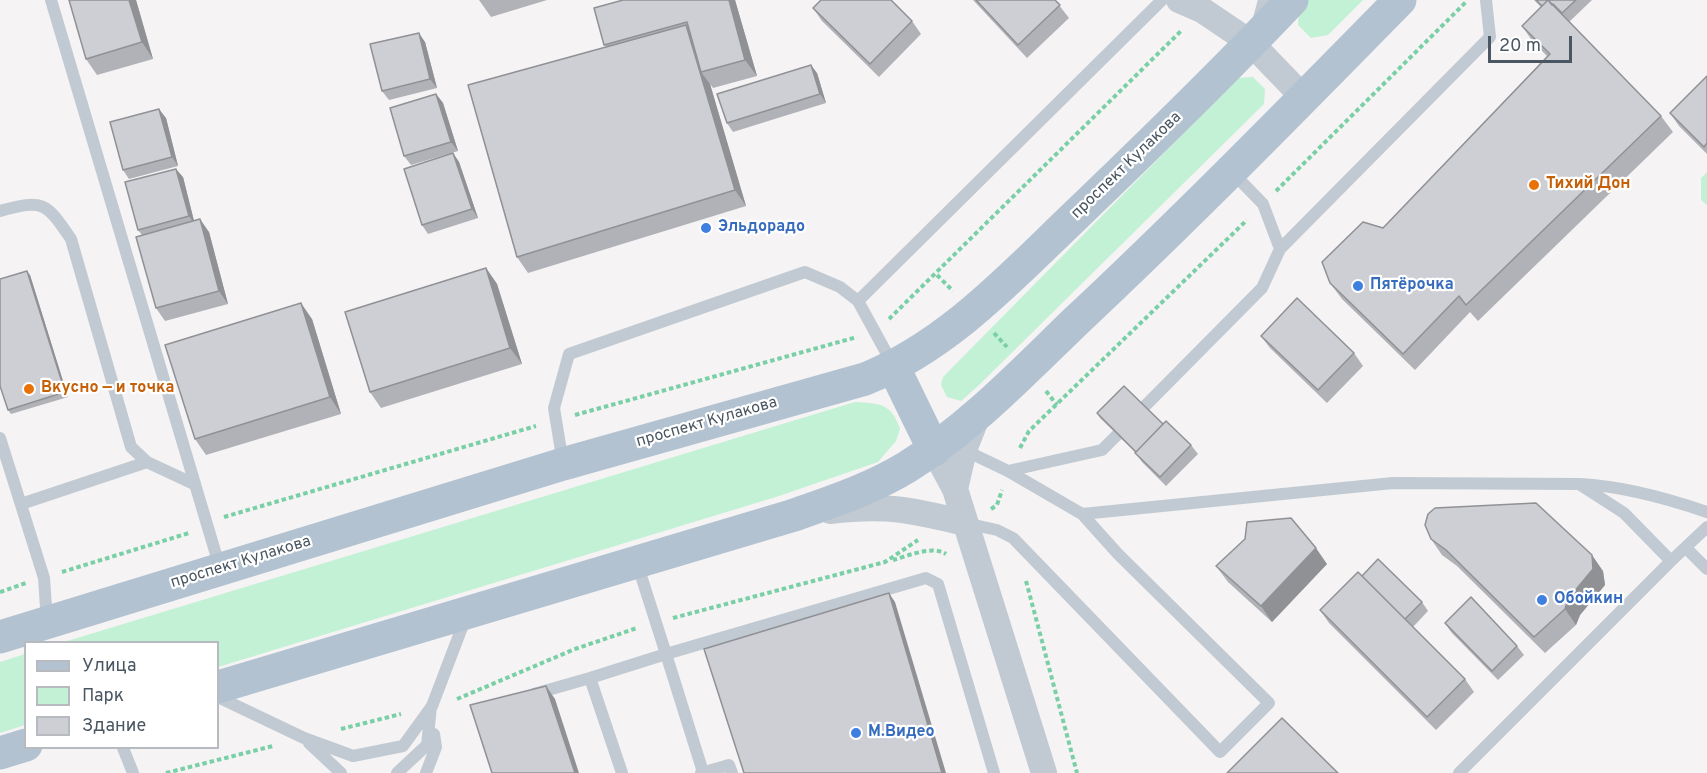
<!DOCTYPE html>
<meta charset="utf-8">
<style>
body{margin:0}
#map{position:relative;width:1707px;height:773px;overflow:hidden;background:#f5f3f3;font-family:Overpass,sans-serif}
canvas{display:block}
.legend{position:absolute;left:24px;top:641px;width:195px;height:108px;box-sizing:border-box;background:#fff;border:2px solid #b7bbc0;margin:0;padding:8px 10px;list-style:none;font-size:18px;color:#4a5661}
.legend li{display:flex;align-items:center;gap:12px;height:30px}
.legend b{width:30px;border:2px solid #b7bbc0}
.scale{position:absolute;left:1488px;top:36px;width:84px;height:27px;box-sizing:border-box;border:3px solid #4a5661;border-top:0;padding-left:8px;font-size:18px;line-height:21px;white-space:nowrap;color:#4a5661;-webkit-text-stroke:4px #fff;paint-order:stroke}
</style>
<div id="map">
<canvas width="1707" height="773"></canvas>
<ul class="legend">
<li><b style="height:8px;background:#b3c2d1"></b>Улица</li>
<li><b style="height:16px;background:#c3f1d5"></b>Парк</li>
<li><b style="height:16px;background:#cdcfd5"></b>Здание</li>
</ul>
<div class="scale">20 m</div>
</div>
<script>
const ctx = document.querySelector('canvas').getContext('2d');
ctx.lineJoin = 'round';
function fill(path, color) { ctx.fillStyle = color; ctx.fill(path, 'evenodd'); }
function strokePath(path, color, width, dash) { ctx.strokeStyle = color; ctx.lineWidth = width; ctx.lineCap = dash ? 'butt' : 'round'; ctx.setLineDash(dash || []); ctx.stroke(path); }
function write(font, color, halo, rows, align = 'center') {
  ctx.font = font + ' Overpass,sans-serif'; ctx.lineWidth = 4.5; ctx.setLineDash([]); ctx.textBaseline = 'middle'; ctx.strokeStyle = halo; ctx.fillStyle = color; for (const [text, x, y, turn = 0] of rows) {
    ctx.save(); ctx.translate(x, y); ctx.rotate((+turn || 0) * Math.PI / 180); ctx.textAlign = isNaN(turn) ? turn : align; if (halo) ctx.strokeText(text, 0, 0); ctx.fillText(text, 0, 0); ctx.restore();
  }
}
const green = new Path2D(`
 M 1307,0 L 1363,0 L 1328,35 L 1311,38 L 1298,25 L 1299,8 Z
 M 1253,77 L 1265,89 L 1264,104 L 979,385 L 961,401 L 947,397 L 941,385 L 943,377 L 1238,78 Z
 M 1707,172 L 1707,205 L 1701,200 L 1701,178 Z
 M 855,402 C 880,403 892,404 900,429 L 896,441 L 878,462 L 779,496 L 218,667 L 218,642 L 64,642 Z
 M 25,654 L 25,725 L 0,733 L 0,662 Z`);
const path = new Path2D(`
 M 1276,191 L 1466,2
 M 937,275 L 953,291
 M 889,319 L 1182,30
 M 994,333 L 1007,347
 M 1046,391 L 1057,405
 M 575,415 L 857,337
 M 1020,448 L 1029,431 L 1247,220
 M 991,509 L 997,505 L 1002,490
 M 224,517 L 536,426
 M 893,560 C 908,556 932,545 946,554
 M 62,572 L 189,533
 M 1026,581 L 1077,773
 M 0,592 L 26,583
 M 673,618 L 885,562 L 918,540
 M 457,699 L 575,649 L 637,628
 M 341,729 L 401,714
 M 166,773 L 273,746`);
const service = new Path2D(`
 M 51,0 L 220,568
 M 1258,22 L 1264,0
 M 0,211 C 43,199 46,202 71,239 L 131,447 L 147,462 L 194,484
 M 1280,249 L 1490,37 L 1486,0
 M 858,301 L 1162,0
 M 1144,407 L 1262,288 L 1280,249 L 1263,204 L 1231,171
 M 0,438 L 44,578 L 47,622
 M 964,450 L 1008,471 L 1082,514 L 1118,554 L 1269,703 L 1220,752 L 1013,538 L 997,530 L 965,523
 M 563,463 L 554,408 L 569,354 L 805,272 L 840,287 L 858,301 L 893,365
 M 1008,471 L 1102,450 L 1117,435
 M 1580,484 C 1623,486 1666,498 1707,512
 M 21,504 L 147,462
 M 1082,514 L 1393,483 L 1579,484 L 1624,513 L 1671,561 L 1459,773
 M 1686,548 L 1707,569
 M 1671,561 L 1707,527
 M 637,563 L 666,654 L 926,578 L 938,584 L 994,773
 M 534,694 L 590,678
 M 218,697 L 304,738 L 353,756 L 403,746 L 432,706 L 466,617
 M 309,743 L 341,773
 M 123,748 L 133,773
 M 397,773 L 427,745 L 431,707
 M 426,773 L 436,747 L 434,734
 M 622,773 L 590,678 L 666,654 L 703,772
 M 701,773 L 729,765 L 732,773`);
const minor = new Path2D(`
 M 1179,0 L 1202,10 L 1251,43 L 1304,98
 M 934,450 L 955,489 L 1044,773
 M 955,489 L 964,450 L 979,412
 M 830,511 C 886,504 912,510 965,523`);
const primary = new Path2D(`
 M 893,366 L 934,450
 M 0,637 L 563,464 L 865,379 C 949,345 1011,277 1076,215 C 1149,145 1222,74 1292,0
 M 218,687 L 791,516 C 831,502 871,489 907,467 C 970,428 1022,373 1075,322 C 1186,218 1293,109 1400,0
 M 0,753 L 26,745`);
const wall = new Path2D(`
 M 136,0 L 153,59 L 97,75 L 86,59 Z
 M 479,0 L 547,0 L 491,17 Z
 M 623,0 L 735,0 L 757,76 L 713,88 L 710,84 L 746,206 L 528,273 L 517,257 L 606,47 L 604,45 Z
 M 973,0 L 1055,0 L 1069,18 L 1027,58 Z
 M 1534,0 L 1592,0 L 1569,22 L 1661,116 L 1673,132 L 1478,321 L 1470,312 L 1415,370 L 1342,299 L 1330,283 L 1547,56 L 1533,42 L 1522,26 L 1541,7 Z
 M 813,8 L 912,21 L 921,34 L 879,77 L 822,21 Z
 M 425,42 L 437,88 L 389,100 L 382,91 Z
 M 817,73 L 826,103 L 733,132 L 727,123 Z
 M 1707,76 L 1707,154 L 1679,126 L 1670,113 Z
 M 436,94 L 443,103 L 458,151 L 411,165 L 404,156 Z
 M 166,118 L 178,166 L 129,179 L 123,170 Z
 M 453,153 L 459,162 L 478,218 L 428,234 L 422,225 Z
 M 183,177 L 194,221 L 209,232 L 228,304 L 165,321 L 156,308 L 142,235 L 138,230 Z
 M 486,268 L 497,284 L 522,364 L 381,408 L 370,392 Z
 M 30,275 L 68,397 L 11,414 L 8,410 Z
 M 312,319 L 341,414 L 206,455 L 195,439 Z
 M 1261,336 L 1354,353 L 1363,366 L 1327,403 L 1270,348 Z
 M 1097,413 L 1163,424 L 1191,445 L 1198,454 L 1166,486 L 1142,462 L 1135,452 L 1100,418 Z
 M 1431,539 L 1603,571 L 1605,585 L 1580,615 L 1576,625 L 1545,653 L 1457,566 L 1442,555 Z
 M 1327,564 L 1272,622 L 1228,582 L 1216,566 Z
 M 1362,576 L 1422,602 L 1428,611 L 1413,627 L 1465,679 L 1474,692 L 1436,730 L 1329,623 L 1320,610 Z
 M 1445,623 L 1517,646 L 1524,655 L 1498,680 L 1451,632 Z`);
const shadedWall = new Path2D(`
 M 129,0 L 136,0 L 153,59 L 142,42 Z
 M 729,0 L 735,0 L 757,76 L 745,60 Z
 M 686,25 L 697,42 L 701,72 L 710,84 L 746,206 L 735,190 Z
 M 419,33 L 425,42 L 437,88 L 430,79 Z
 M 811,65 L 817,73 L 826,103 L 820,94 Z
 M 436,94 L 443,103 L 458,151 L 451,142 Z
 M 159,109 L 166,118 L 178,166 L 172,157 Z
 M 453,153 L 459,162 L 478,218 L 472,209 Z
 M 176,169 L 183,177 L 195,225 L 189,216 Z
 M 200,219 L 209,232 L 228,304 L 219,291 Z
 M 486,268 L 497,284 L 522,364 L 510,348 Z
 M 27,271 L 30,275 L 68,397 L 65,392 Z
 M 301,303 L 312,319 L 341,414 L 330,397 Z
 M 1316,548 L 1327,564 L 1272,622 L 1261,606 Z
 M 1592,555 L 1603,571 L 1605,585 L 1580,615 L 1576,625 L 1565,609 L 1568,599 Z
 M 889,593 L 895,602 L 946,773 L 942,773 Z
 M 546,686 L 555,699 L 579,773 L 575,773 Z`);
const building = new Path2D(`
 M 69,0 L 129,0 L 142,42 L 86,59 Z
 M 623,0 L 729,0 L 745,60 L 701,72 L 687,22 L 604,45 L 594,8 Z
 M 821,0 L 891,0 L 912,21 L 870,64 L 813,8 Z
 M 976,0 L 1055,0 L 1060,5 L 1018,45 Z
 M 1536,0 L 1548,0 L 1542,6 Z
 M 1548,0 L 1661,116 L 1466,305 L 1459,296 L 1403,354 L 1330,283 L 1322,262 L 1363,222 L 1383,228 L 1550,54 L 1522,26 Z
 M 1548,0 L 1576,0 L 1562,13 L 1553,4 L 1552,5 Z
 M 686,25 L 735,190 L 517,257 L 468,85 Z
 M 419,33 L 430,79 L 382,91 L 370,44 Z
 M 811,65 L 820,94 L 727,123 L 717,94 Z
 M 1707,76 L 1707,143 L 1704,147 L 1670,113 Z
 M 436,94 L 451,142 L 404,156 L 390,108 Z
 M 159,109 L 172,157 L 123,170 L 110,122 Z
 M 453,153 L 472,209 L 422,225 L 404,169 Z
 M 176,169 L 189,216 L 138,230 L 125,182 Z
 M 200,219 L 219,291 L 156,308 L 136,237 Z
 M 486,268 L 510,348 L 370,392 L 345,312 Z
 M 27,271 L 65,392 L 8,410 L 0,386 L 0,279 Z
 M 1297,298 L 1354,353 L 1318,390 L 1261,336 Z
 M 301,303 L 330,397 L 195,439 L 165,345 Z
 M 1124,386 L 1163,424 L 1136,452 L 1097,413 Z
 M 1166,421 L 1191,445 L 1160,477 L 1135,453 Z
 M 1536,503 L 1592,555 L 1593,569 L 1568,599 L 1565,609 L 1534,637 L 1446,550 L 1431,539 L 1425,525 L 1428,514 L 1435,508 Z
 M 1291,518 L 1316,548 L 1261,606 L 1216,566 L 1245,539 L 1247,522 Z
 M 1378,559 L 1422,602 L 1405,619 L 1362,576 Z
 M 1358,572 L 1465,679 L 1427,717 L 1320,610 Z
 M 889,593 L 942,773 L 744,773 L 704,649 Z
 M 1471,597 L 1517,646 L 1492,671 L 1445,623 Z
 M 546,686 L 575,773 L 492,773 L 470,705 Z
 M 1282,718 L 1338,773 L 1227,773 Z`);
const markers = [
 [1534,185,6,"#e8710a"],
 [706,228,6,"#3f7fe0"],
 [1358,286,6,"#3f7fe0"],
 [29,389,6,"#e8710a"],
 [1542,600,6,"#3f7fe0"],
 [856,733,6,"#3f7fe0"]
];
const streetNames = [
 ["проспект Кулакова",1127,166,-44],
 ["проспект Кулакова",707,423,-16],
 ["проспект Кулакова",241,563,-17]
];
const foodNames = [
 ["Тихий Дон",1546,185],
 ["Вкусно — и точка",41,389]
];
const shopNames = [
 ["Эльдорадо",718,228],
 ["Пятёрочка",1370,286],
 ["Обойкин",1554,600],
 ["М.Видео",868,733]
];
fill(green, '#c3f1d5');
strokePath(path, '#7ad0a6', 4, [4.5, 3]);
strokePath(service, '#c1cad2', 12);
strokePath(minor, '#c1cad2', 26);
strokePath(primary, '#b3c2d1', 33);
fill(wall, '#b0b2b7');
fill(shadedWall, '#909195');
fill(building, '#cdcfd5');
strokePath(building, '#909195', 1.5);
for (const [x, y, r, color] of markers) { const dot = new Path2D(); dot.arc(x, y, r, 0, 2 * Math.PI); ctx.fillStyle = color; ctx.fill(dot); strokePath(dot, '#fff', 2); }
write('16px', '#4a5661', '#fff', streetNames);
write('bold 16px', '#c56008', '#fff', foodNames, 'left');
write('bold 16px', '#366cbe', '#fff', shopNames, 'left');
</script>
